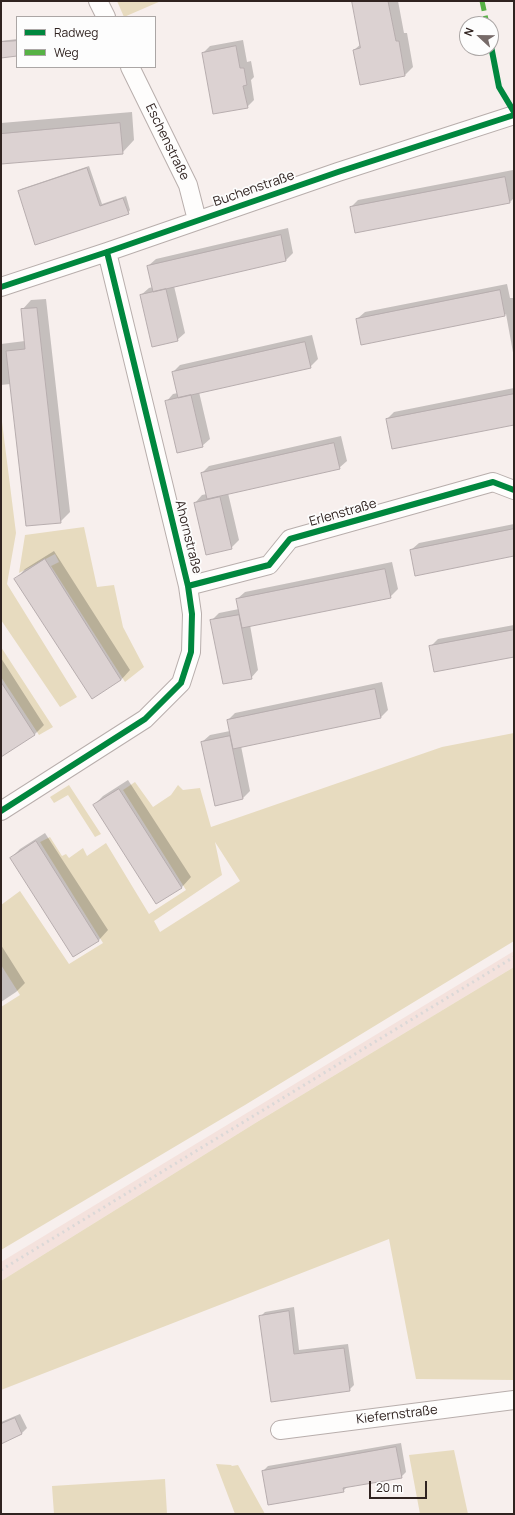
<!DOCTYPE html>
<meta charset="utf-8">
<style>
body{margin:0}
#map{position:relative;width:515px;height:1515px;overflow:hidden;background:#f7efed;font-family:Manrope,sans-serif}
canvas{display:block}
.frame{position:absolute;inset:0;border:2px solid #302320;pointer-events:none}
.legend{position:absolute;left:16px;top:16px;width:140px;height:52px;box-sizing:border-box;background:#fdfdfd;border:1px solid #aba6a5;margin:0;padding:5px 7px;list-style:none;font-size:12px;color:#302320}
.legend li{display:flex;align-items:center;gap:8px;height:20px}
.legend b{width:20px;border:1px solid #aba6a5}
.north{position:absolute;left:459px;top:16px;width:40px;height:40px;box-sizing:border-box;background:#fdfdfd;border:1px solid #aba6a5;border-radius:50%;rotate:292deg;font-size:11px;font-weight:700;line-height:16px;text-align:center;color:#302320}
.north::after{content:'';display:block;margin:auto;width:14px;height:18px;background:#766a68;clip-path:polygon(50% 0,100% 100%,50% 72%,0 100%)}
.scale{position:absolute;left:369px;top:1481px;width:58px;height:18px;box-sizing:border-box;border:2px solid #302320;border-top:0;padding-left:5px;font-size:12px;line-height:14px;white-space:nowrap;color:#302320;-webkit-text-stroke:3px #fdfdfd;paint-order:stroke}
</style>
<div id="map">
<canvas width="515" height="1515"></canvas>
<div class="frame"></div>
<ul class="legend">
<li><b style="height:5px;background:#00873e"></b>Radweg</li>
<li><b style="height:5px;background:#56b245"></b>Weg</li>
</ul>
<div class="north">N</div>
<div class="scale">20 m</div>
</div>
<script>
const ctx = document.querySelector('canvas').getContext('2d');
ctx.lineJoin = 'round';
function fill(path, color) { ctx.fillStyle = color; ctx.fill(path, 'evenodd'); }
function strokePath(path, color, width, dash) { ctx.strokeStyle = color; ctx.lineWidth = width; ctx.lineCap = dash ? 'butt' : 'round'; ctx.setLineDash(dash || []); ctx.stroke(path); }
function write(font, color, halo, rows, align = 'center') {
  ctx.font = font + ' Manrope,sans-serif'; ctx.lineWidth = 3.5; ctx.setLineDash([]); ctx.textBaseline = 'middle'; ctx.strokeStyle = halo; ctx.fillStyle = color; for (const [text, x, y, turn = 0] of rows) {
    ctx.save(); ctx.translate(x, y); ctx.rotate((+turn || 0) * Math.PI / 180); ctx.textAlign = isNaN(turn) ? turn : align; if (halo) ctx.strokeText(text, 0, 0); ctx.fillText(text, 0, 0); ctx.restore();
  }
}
const built = new Path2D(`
 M 514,951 L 514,967 L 257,1122 L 1,1281 L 1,1262 Z`);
const green = new Path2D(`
 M 117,1 L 161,1 L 124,17 Z
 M 1,414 L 16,533 L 7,584 L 77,697 L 60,707 L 1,620 Z
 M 84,527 L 97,587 L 114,585 L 123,627 L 144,667 L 125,682 L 51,566 L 59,562 L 55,554 L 19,573 L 25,535 Z
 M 1,647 L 53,727 L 39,735 L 1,677 Z
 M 514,733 L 514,941 L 245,1105 L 1,1250 L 1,1007 L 20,995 L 1,965 L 1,905 L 20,891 L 69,964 L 103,943 L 40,842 L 50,837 L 62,856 L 66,854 L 69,858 L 83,848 L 87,856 L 106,843 L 149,914 L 186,890 L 123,790 L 135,782 L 153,807 L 171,795 L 178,785 L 183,790 L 200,788 L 211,827 L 442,747 ZM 215,842 L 240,881 L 160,932 L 154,921 L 222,875 Z
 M 69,785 L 101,834 L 95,837 L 68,795 L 54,803 L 50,797 Z
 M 514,967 L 514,1380 L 416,1379 L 389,1239 L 1,1390 L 1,1281 L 257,1122 Z
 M 454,1450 L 468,1514 L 420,1514 L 409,1455 Z
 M 216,1464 L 231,1465 L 232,1466 L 238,1465 L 265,1514 L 235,1514 Z
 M 165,1479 L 167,1514 L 54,1514 L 52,1486 Z`);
const shadow = new Path2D(`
 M 352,1 L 398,1 L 404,33 L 407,33 L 413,67 L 405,75 L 354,50 L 361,44 Z
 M 17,39 L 17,55 L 1,57 L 1,41 Z
 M 243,40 L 247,62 L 251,61 L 254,77 L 251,80 L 254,100 L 247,107 L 203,53 L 210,46 Z
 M 132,112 L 134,140 L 122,153 L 1,163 L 1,123 Z
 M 89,166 L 102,204 L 126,196 L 130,210 L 128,213 L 19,191 L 21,189 Z
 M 513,170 L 514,177 L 514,198 L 510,202 L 356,232 L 351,207 L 358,200 Z
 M 288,228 L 293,253 L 286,260 L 174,286 L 185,333 L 177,340 L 141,295 L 149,288 L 153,287 L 148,266 L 156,259 Z
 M 507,284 L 510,298 L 514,298 L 514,358 L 506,314 L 504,316 L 357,319 L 365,312 Z
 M 46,299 L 70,512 L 60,522 L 10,384 L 1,385 L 1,344 L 25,341 L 22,310 L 31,300 Z
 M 312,335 L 318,359 L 310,367 L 199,392 L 210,439 L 202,446 L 166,402 L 173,394 L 178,393 L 173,372 L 180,365 Z
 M 514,388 L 514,424 L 387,419 L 394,412 Z
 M 341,436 L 347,461 L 339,468 L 228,493 L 239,540 L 231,548 L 195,503 L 202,495 L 207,494 L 202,473 L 209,466 Z
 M 514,524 L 514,555 L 411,550 L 419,543 Z
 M 54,551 L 130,670 L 121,680 L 16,579 L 25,569 Z
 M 392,562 L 398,589 L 390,597 L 250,625 L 258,670 L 251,678 L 211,621 L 219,613 L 239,609 L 237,599 L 245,592 Z
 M 514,625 L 514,656 L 430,647 L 438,639 Z
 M 1,658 L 44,725 L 34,735 L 1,747 Z
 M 382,682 L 388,710 L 381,717 L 241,746 L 250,791 L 243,798 L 202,742 L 210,735 L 230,731 L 228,720 L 235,713 Z
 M 128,780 L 191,877 L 182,887 L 156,903 L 94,805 L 103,796 Z
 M 45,833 L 108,930 L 99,940 L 74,956 L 11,858 L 20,849 Z
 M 1,945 L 25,983 L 16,992 L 1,1002 Z
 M 294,1307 L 299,1350 L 348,1344 L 354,1385 L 349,1390 L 272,1401 L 260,1317 L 265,1312 Z
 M 20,1414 L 27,1428 L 22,1433 L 1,1443 L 1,1422 Z
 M 401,1443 L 406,1472 L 401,1477 L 348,1486 L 343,1491 L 263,1471 L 268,1466 Z`);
const building = new Path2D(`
 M 352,1 L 388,1 L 396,41 L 399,41 L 405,76 L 360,85 L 353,50 L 360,48 Z
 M 17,41 L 17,56 L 1,58 L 1,42 Z
 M 236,46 L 240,68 L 244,68 L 247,85 L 243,86 L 248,108 L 213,114 L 202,53 Z
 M 120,123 L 123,154 L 1,164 L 1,134 Z
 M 87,168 L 100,206 L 123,198 L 129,214 L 35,245 L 18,191 Z
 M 505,177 L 510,203 L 355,233 L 350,207 Z
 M 281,235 L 286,261 L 153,292 L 147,266 Z
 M 166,289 L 178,341 L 152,347 L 140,295 Z
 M 500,290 L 505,316 L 361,345 L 356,319 Z
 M 37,308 L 61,523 L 26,526 L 6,351 L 25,349 L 21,309 Z
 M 305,342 L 311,368 L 178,398 L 172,372 Z
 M 514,394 L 514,425 L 392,449 L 386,419 Z
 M 191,395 L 203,447 L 177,453 L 165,401 Z
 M 334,443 L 340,469 L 207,499 L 201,473 Z
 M 220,497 L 232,549 L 206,555 L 194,503 Z
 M 514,529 L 514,556 L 415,576 L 410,550 Z
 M 45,559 L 121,680 L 92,699 L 14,579 Z
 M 385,569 L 391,598 L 242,628 L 236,599 Z
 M 239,615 L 252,679 L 223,684 L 210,620 Z
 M 514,630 L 514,657 L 434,672 L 429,646 Z
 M 1,682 L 35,735 L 1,757 Z
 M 375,689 L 381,718 L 233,749 L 227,720 Z
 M 230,736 L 243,799 L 215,806 L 201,742 Z
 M 119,789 L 182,888 L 156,904 L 93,805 Z
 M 36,841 L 99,941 L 73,957 L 10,858 Z
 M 289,1311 L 294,1354 L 344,1348 L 350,1391 L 271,1402 L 259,1316 Z
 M 15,1418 L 22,1434 L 1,1444 L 1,1424 Z
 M 396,1447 L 402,1478 L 343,1488 L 344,1492 L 268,1505 L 262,1471 Z`);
const street = new Path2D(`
 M 98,1 L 106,17
 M 130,67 L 188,185 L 197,220
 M 1,287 L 107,252 L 338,172 L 514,115
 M 188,586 L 269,565 L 290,539 L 493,482 L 514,490
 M 1,811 L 145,719 L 181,683 L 191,652 L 192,614 L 188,586 L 107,252
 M 280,1430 L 514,1400`);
const rail = new Path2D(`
 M 1,1270 L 514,957`);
const quiet = new Path2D(`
 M 482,1 L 487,24`);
const cycleway = new Path2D(`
 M 491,46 L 499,87 L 514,112
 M 1,287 L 107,252 L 338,172 L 514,115
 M 188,586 L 269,565 L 290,539 L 493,482 L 514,490
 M 1,811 L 145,719 L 181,683 L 191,652 L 192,614 L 188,586 L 107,252`);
const streetNames = [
 ["Eschenstraße",167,142,64],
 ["Buchenstraße",254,189,-19],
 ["Erlenstraße",343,513,-16],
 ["Ahornstraße",188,537,76],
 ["Kiefernstraße",397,1415,-7]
];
fill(built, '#f4e2dd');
fill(green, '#e7dbbf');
fill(shadow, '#0003');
fill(building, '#dcd2d2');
strokePath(building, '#b7adae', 1);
strokePath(street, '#b8aeac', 20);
strokePath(street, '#fefdfc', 18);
strokePath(rail, '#dbd8d7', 3, [2, 4]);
strokePath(quiet, '#56b245', 5, [10, 5]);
strokePath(cycleway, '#00873e', 6);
write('13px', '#302320', '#fdfdfd', streetNames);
</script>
